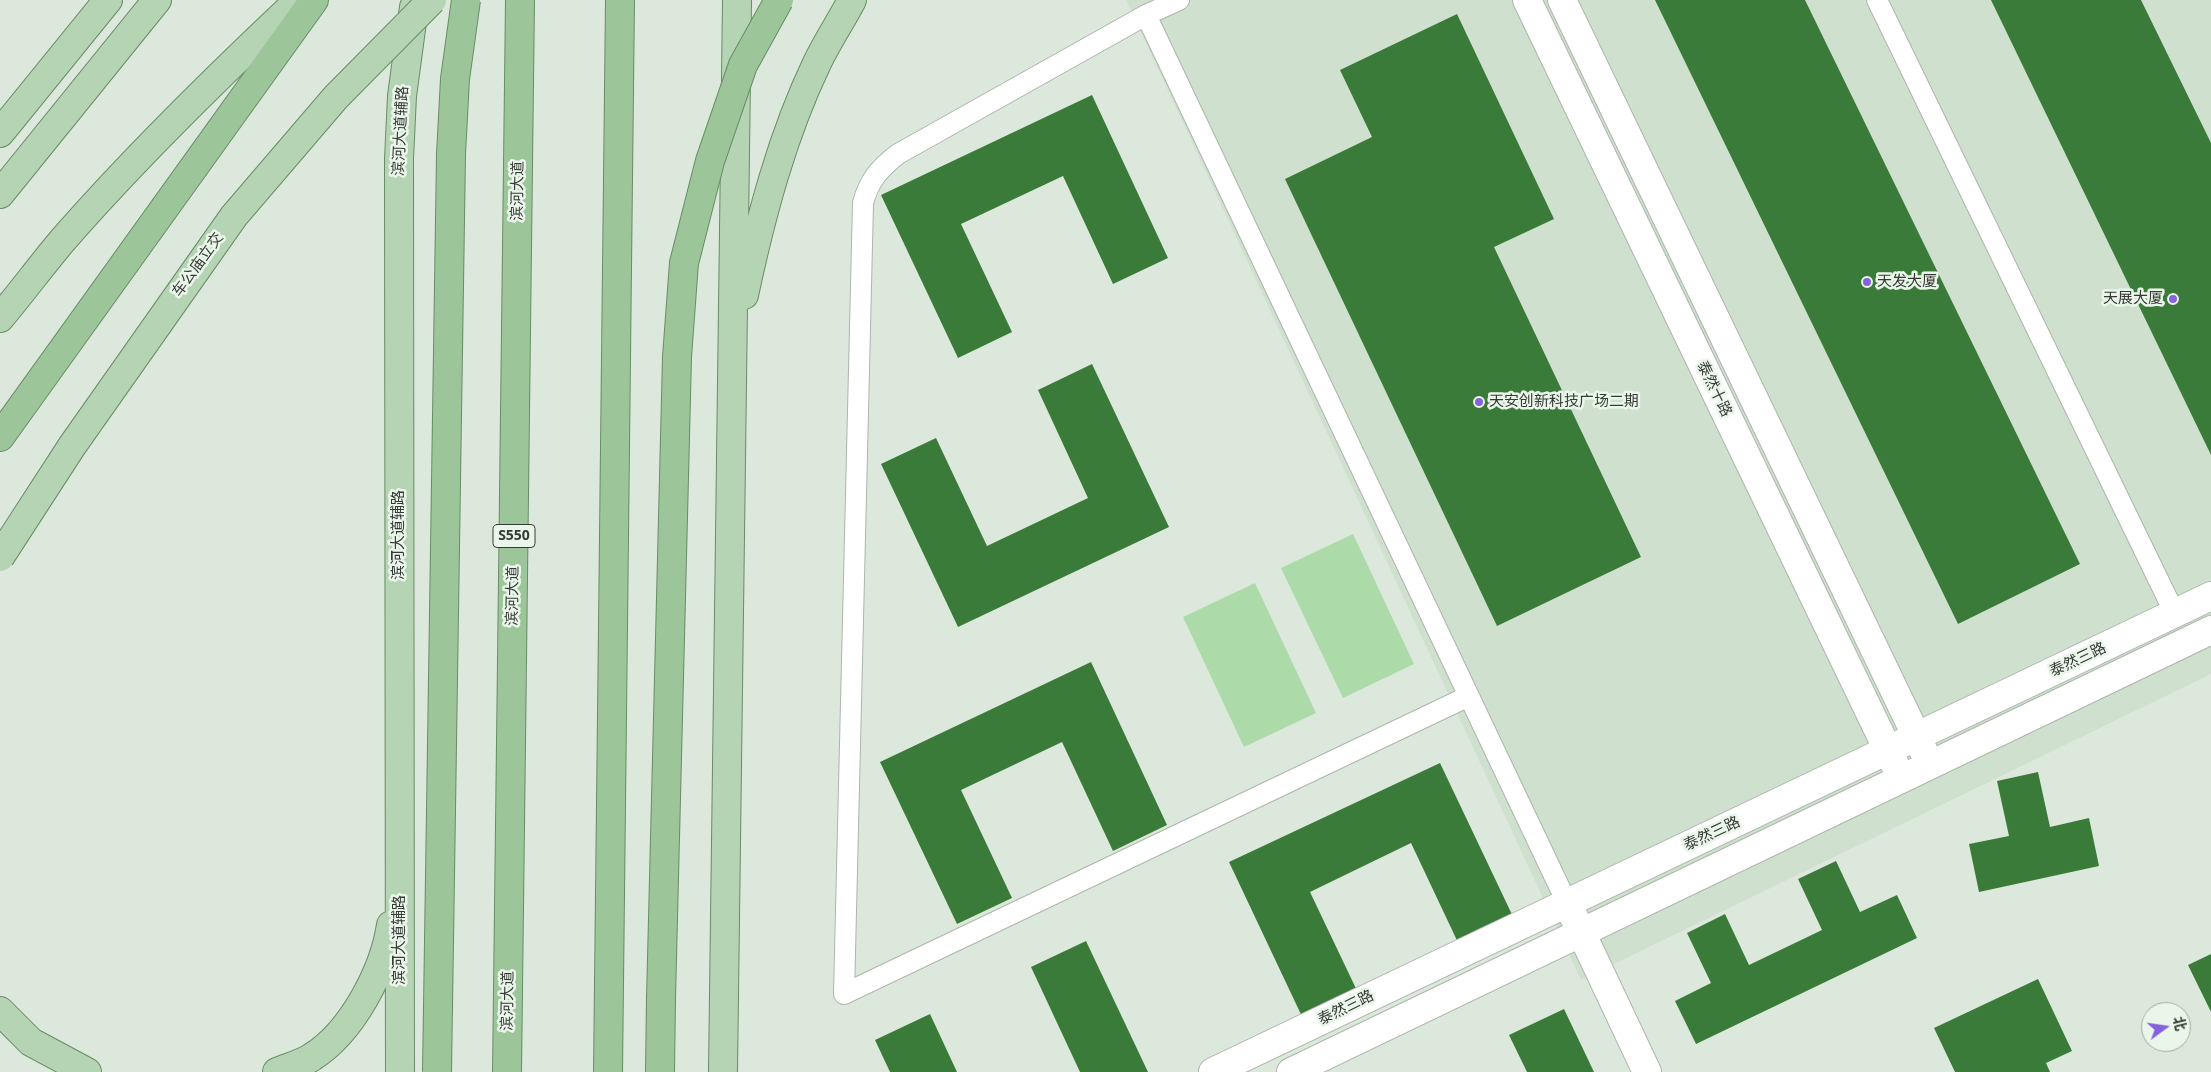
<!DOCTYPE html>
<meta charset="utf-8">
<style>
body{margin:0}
#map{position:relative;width:2211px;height:1072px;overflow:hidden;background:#dde8dc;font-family:"Noto Sans","Noto Sans SC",sans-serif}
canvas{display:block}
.north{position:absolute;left:2141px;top:1002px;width:50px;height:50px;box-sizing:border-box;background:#eaf6ea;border:1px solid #a2aba2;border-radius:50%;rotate:76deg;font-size:14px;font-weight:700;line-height:20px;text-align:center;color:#363a35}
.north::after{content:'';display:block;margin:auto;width:18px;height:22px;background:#8662dd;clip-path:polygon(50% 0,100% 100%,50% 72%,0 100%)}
</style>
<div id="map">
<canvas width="2211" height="1072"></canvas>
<div class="north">北</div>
</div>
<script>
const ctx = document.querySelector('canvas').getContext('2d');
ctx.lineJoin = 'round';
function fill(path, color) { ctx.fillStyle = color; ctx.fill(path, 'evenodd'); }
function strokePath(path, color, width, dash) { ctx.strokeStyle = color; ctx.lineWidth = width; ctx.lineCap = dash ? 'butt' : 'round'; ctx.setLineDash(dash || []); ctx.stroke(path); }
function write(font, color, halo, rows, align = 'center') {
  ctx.font = font + ' "Noto Sans","Noto Sans SC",sans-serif'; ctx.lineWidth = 5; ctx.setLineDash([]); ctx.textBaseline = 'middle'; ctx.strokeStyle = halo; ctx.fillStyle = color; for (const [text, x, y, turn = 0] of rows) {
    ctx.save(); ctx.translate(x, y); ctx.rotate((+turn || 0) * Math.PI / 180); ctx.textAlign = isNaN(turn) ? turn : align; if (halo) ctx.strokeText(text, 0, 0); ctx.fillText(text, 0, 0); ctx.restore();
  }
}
const built = new Path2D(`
 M 1126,0 L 2211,0 L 2211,674 L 1581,980 Z`);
const green = new Path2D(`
 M 1353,534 L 1414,664 L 1343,698 L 1281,568 Z
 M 1255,583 L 1316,713 L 1244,747 L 1183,617 Z`);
const building = new Path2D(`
 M 1655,0 L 1805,0 L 2080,564 L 1958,624 Z
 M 1991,0 L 2141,0 L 2211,143 L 2211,455 Z
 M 1457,14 L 1554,219 L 1494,247 L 1641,557 L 1497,626 L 1285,179 L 1372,137 L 1340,70 Z
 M 1092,95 L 1168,258 L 1113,284 L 1063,176 L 961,224 L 1012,332 L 958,358 L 881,195 Z
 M 1092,364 L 1169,527 L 958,627 L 881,464 L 936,438 L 987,546 L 1088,498 L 1038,390 Z
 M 1091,662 L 1167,825 L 1113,851 L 1062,742 L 961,790 L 1012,898 L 957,924 L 880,762 Z
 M 1440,763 L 1517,925 L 1462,951 L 1411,843 L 1310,892 L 1361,999 L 1306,1025 L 1229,862 Z
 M 2038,772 L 2050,827 L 2089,818 L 2099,866 L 1979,892 L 1969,844 L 2009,836 L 1997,781 Z
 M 1836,861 L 1860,912 L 1897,895 L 1917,938 L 1696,1044 L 1675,1001 L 1711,983 L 1687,933 L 1725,914 L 1749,965 L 1822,930 L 1798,879 Z
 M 1086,941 L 1148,1072 L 1080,1072 L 1031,967 Z
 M 2211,954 L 2211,1012 L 2188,965 Z
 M 2038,979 L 2072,1051 L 2046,1063 L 2050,1072 L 1955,1072 L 1934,1028 Z
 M 1564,1009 L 1594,1072 L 1527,1072 L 1509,1035 Z
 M 930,1014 L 957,1072 L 890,1072 L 875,1040 Z`);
const service = new Path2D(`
 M 1179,0 L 1146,15 L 898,154 C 880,168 869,180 863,203 L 844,994 L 1469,696
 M 1877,0 L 2175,614
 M 1146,15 L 1567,903`);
const minor = new Path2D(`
 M 1527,0 L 1896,767
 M 1562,0 L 1924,752
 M 1573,915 L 1647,1072
 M 1213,1072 L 2211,596
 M 1291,1072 L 2211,630`);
const primary = new Path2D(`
 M 0,133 L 108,0
 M 0,194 L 157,0
 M 744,295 C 761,216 782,136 817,63 C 827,42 841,21 852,0
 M 0,318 C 21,293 41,266 62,241 C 136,156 217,77 299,0
 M 0,1011 L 31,1042 L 87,1072
 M 277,1072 C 288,1067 302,1064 312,1057 C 352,1032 384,971 391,925
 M 400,1072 L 399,159 L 402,96 L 414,7
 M 723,1072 L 737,0`);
const trunk = new Path2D(`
 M 0,437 L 314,0
 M 507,1072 L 520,0
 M 608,1072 L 620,0
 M 660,1072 L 661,998`);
const primaryBridge = new Path2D(`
 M 0,557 L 72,446 L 234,216 L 336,97 L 432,0`);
const trunkBridge = new Path2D(`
 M 661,998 L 677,357 L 684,263 L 710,161 L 743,65 L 779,0
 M 437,1072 L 451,154 L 455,79 L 466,0`);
const markers = [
 [1867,282,5,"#8662dd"],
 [2173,299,5,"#8662dd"],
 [1479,402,5,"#8662dd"]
];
const shields = [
 [514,536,42]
];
const shieldNames = [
 ["S550",514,536]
];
const streetNames = [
 ["滨河大道辅路",401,131,-87],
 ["滨河大道",518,191,-89],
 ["车公庙立交",198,265,-54],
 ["泰然十路",1714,389,64],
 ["滨河大道辅路",399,535,-90],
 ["滨河大道",513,596,-89],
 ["泰然三路",2078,660,-25],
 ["泰然三路",1712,834,-25],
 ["滨河大道辅路",400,940,-90],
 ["滨河大道",508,1001,-89],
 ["泰然三路",1346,1008,-26]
];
const poiNames = [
 ["天发大厦",1877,282],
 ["天展大厦",2163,299,"right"],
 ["天安创新科技广场二期",1489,402]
];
fill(built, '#cfe0ce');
fill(green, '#acdba9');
fill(building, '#3b7b3a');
strokePath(service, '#acb6ab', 22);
strokePath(minor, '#acb6ab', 30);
strokePath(primary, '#688c66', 30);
strokePath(trunk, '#688c66', 30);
strokePath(service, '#fff', 20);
strokePath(minor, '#fff', 28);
strokePath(primary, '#b5d4b3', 28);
strokePath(trunk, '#9cc69a', 28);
strokePath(primaryBridge, '#688c66', 30, []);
strokePath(trunkBridge, '#688c66', 30, []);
strokePath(primaryBridge, '#b5d4b3', 28);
strokePath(trunkBridge, '#9cc69a', 28);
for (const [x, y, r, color] of markers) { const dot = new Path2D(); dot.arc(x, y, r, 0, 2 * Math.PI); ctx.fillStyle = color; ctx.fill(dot); strokePath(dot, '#eaf6ea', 2); }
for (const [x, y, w] of shields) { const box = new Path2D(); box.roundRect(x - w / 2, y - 11.5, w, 23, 4); ctx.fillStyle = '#eaf6ea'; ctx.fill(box); strokePath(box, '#363a35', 1); }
write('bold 14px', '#363a35', null, shieldNames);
write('15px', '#363a35', '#eaf6ea', streetNames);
write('15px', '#363a35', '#eaf6ea', poiNames, 'left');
</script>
